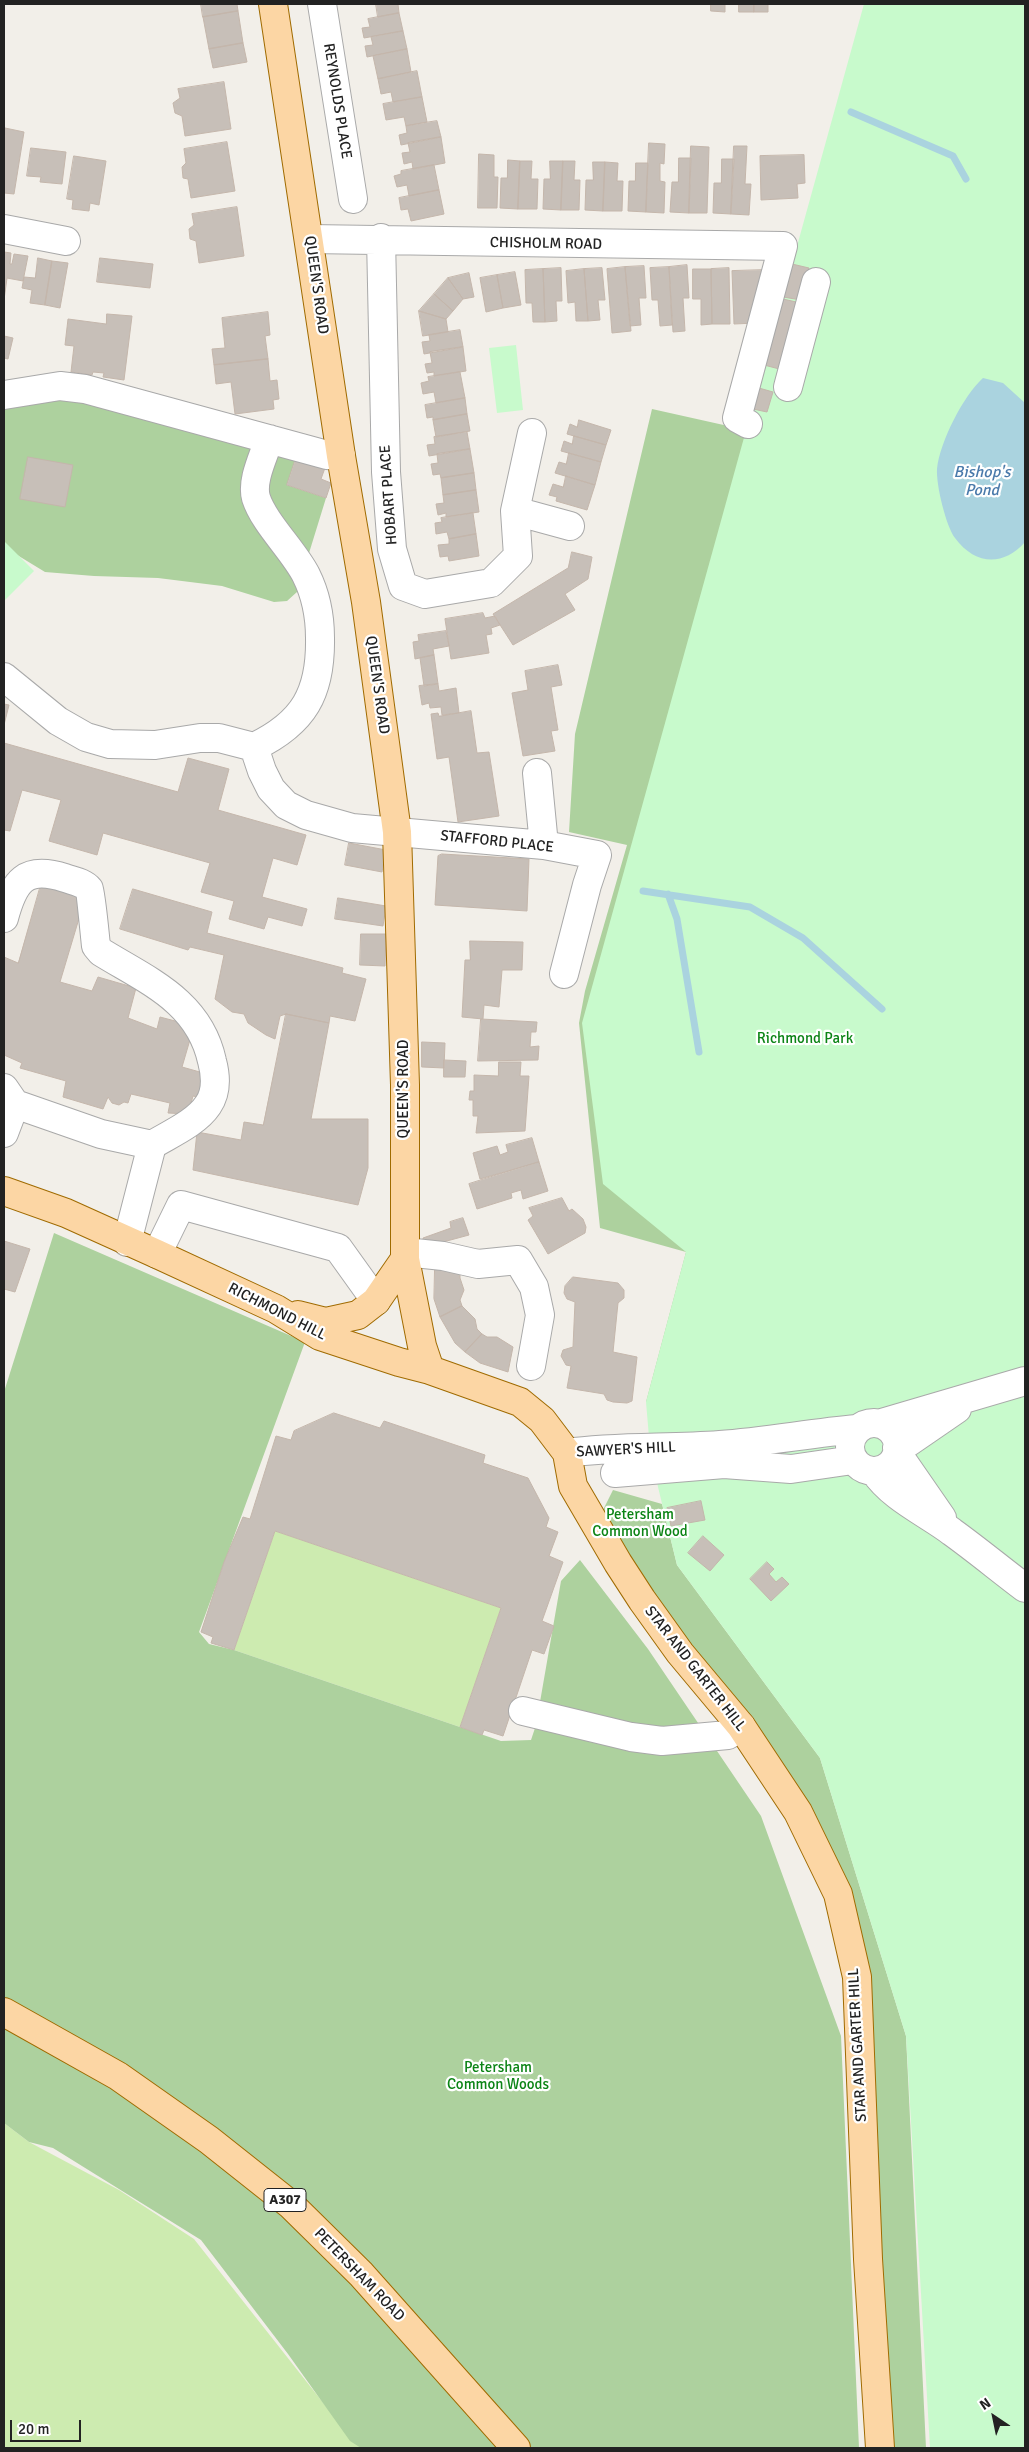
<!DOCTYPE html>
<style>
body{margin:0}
#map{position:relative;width:1029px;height:2452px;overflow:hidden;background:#f2efe9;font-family:Signika,sans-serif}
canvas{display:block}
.frame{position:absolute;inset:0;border:5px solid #222;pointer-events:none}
.north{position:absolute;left:969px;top:2392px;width:50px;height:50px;-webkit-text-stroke:4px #fff;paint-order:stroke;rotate:326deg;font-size:14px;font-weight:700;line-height:20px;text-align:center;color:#222}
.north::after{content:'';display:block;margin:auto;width:18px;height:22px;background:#222;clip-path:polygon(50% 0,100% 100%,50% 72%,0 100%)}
.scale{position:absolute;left:10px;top:2420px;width:71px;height:22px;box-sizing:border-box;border:2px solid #222;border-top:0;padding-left:6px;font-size:15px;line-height:18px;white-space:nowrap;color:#222;-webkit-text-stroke:4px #fff;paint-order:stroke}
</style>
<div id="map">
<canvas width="1029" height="2452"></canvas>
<div class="frame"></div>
<div class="north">N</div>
<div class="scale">20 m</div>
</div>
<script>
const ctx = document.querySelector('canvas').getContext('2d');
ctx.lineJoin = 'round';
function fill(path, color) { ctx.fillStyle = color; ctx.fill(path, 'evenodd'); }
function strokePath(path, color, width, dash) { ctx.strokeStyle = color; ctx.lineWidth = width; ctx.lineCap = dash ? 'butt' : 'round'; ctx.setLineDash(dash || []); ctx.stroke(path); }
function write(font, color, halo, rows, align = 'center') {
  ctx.font = font + ' Signika,sans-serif'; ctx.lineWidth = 4.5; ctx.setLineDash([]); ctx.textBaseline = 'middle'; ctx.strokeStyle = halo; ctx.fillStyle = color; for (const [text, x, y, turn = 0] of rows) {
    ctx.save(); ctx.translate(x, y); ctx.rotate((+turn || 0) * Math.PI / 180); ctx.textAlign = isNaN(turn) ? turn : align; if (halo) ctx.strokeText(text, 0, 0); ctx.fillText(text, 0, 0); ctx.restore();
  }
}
const grass = new Path2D(`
 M 275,1531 L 501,1608 L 460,1727 L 234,1650 Z
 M 4,2123 L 29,2142 L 119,2190 L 194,2239 L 347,2433 L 369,2448 L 4,2448 Z`);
const forest = new Path2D(`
 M 69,397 L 297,455 L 287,485 L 326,498 L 297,592 L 287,601 L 274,602 L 222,586 L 158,578 L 94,576 L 45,572 L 4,547 L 4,410 L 24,403 Z
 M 652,409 L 746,430 L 787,446 L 673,1391 L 646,1402 L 686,1252 L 600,1228 L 579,1023 L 585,991 L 627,845 L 569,832 L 575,734 Z
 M 54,1233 L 305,1342 L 199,1632 L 209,1644 L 234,1650 L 501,1741 L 531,1740 L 536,1725 L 561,1581 L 580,1560 L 648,1649 L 761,1816 L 841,2036 L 859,2448 L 361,2448 L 350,2441 L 288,2354 L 201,2240 L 53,2148 L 29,2142 L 4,2123 L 4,1392 Z
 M 613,1490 L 662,1504 L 677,1565 L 820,1758 L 906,2036 L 926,2448 L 891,2448 L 868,1984 L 799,1793 L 756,1724 L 682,1639 L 641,1576 L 603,1510 Z`);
const park = new Path2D(`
 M 864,4 L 1025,4 L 1025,2448 L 930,2448 L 906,2036 L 820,1758 L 677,1565 L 658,1487 L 649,1437 L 646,1402 L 686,1252 L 603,1184 L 582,1023 Z
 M 516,345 L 523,410 L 497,413 L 489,348 Z
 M 4,541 L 34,571 L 4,601 Z`);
const water = new Path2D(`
 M 983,378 L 1003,383 L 1025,403 L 1025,542 C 1003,567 975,565 955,538 C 946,526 936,485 937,469 C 940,442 963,396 983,378 Z`);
const stream = new Path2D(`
 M 851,112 L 953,156 L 966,179
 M 643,891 L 750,907 L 803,938 L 882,1009
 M 668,894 L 677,919 L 699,1052`);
const building = new Path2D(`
 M 201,4 L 237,4 L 238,11 L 203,17 Z
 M 376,4 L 398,4 L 399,13 L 378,17 Z
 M 711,4 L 725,4 L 725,12 L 711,11 Z
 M 739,4 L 754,4 L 754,12 L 739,12 Z
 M 754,4 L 768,4 L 768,12 L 754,12 Z
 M 238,11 L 243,43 L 209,49 L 203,17 Z
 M 399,13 L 403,31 L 364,38 L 362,28 L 370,27 L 368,19 Z
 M 403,31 L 407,49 L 367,57 L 365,46 L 373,45 L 371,37 Z
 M 243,43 L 247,62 L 213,68 L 209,49 Z
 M 407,49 L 411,72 L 378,79 L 373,56 Z
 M 417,71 L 422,97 L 393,102 L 391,92 L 381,94 L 378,79 Z
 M 224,82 L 231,129 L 185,136 L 182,116 L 175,113 L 173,103 L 180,98 L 178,89 Z
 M 422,97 L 427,122 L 406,126 L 404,117 L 386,120 L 383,104 Z
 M 437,121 L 441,137 L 401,145 L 399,135 L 407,133 L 406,126 Z
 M 5,128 L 24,132 L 14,194 L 4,193 Z
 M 441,137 L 445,163 L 413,169 L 412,162 L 404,164 L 402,153 L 410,152 L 408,143 Z
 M 227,142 L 235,191 L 191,198 L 188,179 L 183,178 L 182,167 L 186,163 L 184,149 Z
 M 649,143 L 665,144 L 664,164 L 660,163 L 660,181 L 665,182 L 664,213 L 646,212 Z
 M 691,146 L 709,147 L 707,213 L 689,213 Z
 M 734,146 L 747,146 L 745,184 L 751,184 L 749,215 L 731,214 Z
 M 31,148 L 66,152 L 62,184 L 40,182 L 41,177 L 27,176 Z
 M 479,154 L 494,155 L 494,177 L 498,177 L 497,208 L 478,208 Z
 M 804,155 L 805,183 L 797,184 L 798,198 L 761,200 L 760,156 Z
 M 74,156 L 106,161 L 99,205 L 90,203 L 89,211 L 72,209 L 73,200 L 67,199 Z
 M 679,158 L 691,158 L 689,213 L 670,212 L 672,182 L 678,182 Z
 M 722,159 L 734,159 L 731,214 L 713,213 L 714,183 L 721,183 Z
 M 508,160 L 520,161 L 518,209 L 500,208 L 501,178 L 507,178 Z
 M 520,161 L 532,161 L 531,179 L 538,179 L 537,209 L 518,209 Z
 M 550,161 L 563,161 L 561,210 L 543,209 L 544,179 L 550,179 Z
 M 563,161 L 575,161 L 574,180 L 580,180 L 579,210 L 561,210 Z
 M 593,162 L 605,162 L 603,211 L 585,210 L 586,180 L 593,180 Z
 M 605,162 L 618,163 L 617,181 L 623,181 L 622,211 L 603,211 Z
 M 636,163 L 648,163 L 646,212 L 628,211 L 629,181 L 635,181 Z
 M 434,165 L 439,190 L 409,196 L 407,185 L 397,187 L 394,176 L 401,174 L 401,171 Z
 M 439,190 L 444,214 L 411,221 L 408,209 L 401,210 L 399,198 Z
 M 237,207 L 244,256 L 199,263 L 196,241 L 190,239 L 189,229 L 194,225 L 192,214 Z
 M 4,252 L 11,253 L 10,264 L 12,264 L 14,254 L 28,256 L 23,281 L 7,278 L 4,300 Z
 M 38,258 L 52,261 L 45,305 L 30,303 L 32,290 L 22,288 L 24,277 L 35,278 Z
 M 100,258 L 153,264 L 150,288 L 97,282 Z
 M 52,261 L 68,263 L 60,308 L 45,305 Z
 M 792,264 L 809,268 L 801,300 L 783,297 Z
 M 687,265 L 689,298 L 683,298 L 685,331 L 673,332 L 669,267 Z
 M 644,266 L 646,298 L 639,298 L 641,325 L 630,326 L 625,267 Z
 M 625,267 L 631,331 L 612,333 L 607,269 Z
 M 669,267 L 672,325 L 660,326 L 658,300 L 652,300 L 650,268 Z
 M 561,268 L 562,301 L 556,301 L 557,321 L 545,322 L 543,269 Z
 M 602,268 L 605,300 L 598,300 L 600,320 L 588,321 L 584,269 Z
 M 729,268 L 730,324 L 712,324 L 711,269 Z
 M 543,269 L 545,322 L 533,322 L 532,303 L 526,303 L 525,270 Z
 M 584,269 L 588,321 L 576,321 L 575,302 L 568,303 L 566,271 Z
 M 693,269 L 711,269 L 712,324 L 701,325 L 701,299 L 693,299 Z
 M 764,270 L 756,323 L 734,324 L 732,271 Z
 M 515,272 L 521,305 L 503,308 L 497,275 Z
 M 469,273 L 474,297 L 463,299 L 448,278 Z
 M 497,275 L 503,308 L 486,312 L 480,278 Z
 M 448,278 L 463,299 L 453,311 L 434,294 Z
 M 434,294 L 453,311 L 446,319 L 419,311 Z
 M 783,299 L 805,304 L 787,371 L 764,365 Z
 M 419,311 L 446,319 L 448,332 L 423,336 Z
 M 268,312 L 270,335 L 265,336 L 268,359 L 214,365 L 212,349 L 225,348 L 222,318 Z
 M 107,314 L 132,316 L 124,380 L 103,377 L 104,373 L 93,372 L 92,375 L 71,372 L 74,346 L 65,345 L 68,319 L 106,324 Z
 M 460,330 L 463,347 L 424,354 L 422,342 L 430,341 L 429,335 Z
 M 4,336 L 13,338 L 8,359 L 4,358 Z
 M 463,347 L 466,371 L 434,376 L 434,372 L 427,373 L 425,364 L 432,363 L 430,352 Z
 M 268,359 L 270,381 L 277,380 L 279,399 L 273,400 L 274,409 L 235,414 L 231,382 L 216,384 L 214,365 Z
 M 460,372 L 465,398 L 436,403 L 434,392 L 423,394 L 421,383 L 429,381 L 428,377 Z
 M 759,388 L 773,392 L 767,412 L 753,409 Z
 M 465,398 L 467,414 L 433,420 L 433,417 L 427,418 L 425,405 Z
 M 467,414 L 470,431 L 436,437 L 433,420 Z
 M 579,420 L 611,430 L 606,445 L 567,434 L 570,424 L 577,427 Z
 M 467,432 L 470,449 L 429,456 L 427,445 L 435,444 L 434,437 Z
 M 574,436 L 606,445 L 601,462 L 561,451 L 564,441 L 572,444 Z
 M 470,449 L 474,473 L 441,478 L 440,474 L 433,475 L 431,464 L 438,463 L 437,454 Z
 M 569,453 L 601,462 L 595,485 L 555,473 L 559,462 L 566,464 Z
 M 297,455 L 326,465 L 321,479 L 331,483 L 326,498 L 287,485 Z
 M 28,457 L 73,465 L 65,507 L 20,499 Z
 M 474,473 L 476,490 L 443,495 L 441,478 Z
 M 566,476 L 595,485 L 587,510 L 556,501 L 557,497 L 549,495 L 553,484 L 563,487 Z
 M 476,490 L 479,512 L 446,517 L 446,513 L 438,515 L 436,504 L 444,503 L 443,495 Z
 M 473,513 L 476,534 L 449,539 L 447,532 L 436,534 L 435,523 L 442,522 L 441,518 Z
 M 476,534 L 479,556 L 449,561 L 448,556 L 440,557 L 438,545 L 449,544 L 449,539 Z
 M 572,552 L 592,557 L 588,579 L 565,594 L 575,610 L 513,645 L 493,614 L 568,568 Z
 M 483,613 L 485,618 L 495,616 L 500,625 L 491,628 L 492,634 L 486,635 L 489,653 L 451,659 L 445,619 Z
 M 446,631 L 449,646 L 433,649 L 434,655 L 415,659 L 413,642 L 419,641 L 418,635 Z
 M 434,655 L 438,684 L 424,686 L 420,658 Z
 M 558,665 L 562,685 L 551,687 L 558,730 L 551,731 L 555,751 L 523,756 L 512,693 L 528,690 L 525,671 Z
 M 438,684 L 439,691 L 456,688 L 459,713 L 442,715 L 441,707 L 430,708 L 429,703 L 422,705 L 419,686 Z
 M 4,704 L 9,705 L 4,725 Z
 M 471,711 L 477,753 L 489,752 L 499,816 L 458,822 L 449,757 L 437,759 L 431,714 L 438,713 L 439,716 Z
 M 4,743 L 178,792 L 188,758 L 229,769 L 218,810 L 306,835 L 297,865 L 273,858 L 262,897 L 307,909 L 302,926 L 268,917 L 264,929 L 229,919 L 234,901 L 201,892 L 210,863 L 103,833 L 97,855 L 49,841 L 61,800 L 22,790 L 10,831 L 4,830 Z
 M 349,843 L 386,850 L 382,872 L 345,865 Z
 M 442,854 L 529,859 L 527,911 L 435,905 L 438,856 Z
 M 42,881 L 86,895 L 60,982 L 92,991 L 98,977 L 136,988 L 128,1018 L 157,1029 L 160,1017 L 194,1026 L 182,1067 L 207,1074 L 202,1098 L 193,1096 L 188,1114 L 168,1113 L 170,1103 L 131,1094 L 128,1103 L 124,1102 L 119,1105 L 112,1103 L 108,1097 L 103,1109 L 63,1097 L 66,1081 L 20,1068 L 22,1063 L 4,1055 L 4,957 L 18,963 Z
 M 133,889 L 212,912 L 207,933 L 343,968 L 342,973 L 366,979 L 355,1021 L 330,1016 L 329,1023 L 286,1014 L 280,1016 L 275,1039 L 266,1035 L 248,1023 L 244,1014 L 232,1012 L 215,999 L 224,955 L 190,947 L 188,950 L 120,929 Z
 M 338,898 L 386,906 L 383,926 L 335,919 Z
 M 361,934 L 386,934 L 385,966 L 360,965 Z
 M 470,941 L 523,942 L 522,970 L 502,970 L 499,1007 L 484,1005 L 483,1019 L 462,1017 L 465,960 L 470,960 Z
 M 286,1014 L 329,1023 L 311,1119 L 368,1119 L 368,1168 L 358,1205 L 193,1170 L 197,1132 L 241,1140 L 244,1122 L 263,1125 Z
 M 481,1019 L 537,1022 L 536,1032 L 531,1032 L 530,1047 L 539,1046 L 538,1060 L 478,1061 Z
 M 422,1042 L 445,1043 L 444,1068 L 422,1067 Z
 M 444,1060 L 466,1061 L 465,1077 L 444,1077 Z
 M 499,1062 L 521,1062 L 520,1076 L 529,1076 L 525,1131 L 476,1133 L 478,1116 L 473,1116 L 473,1100 L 469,1100 L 470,1091 L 474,1091 L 474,1075 L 498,1076 Z
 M 532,1138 L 539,1162 L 480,1179 L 473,1153 L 497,1146 L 500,1155 L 508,1152 L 506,1145 Z
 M 539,1162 L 548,1191 L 523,1199 L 521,1190 L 511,1193 L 512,1198 L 477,1209 L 469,1184 Z
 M 562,1198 L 569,1211 L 572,1209 L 583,1219 L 586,1227 L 585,1233 L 548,1254 L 528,1220 L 533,1216 L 529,1208 Z
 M 463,1218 L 469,1235 L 432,1245 L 423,1243 L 423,1238 L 451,1228 L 450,1222 Z
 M 4,1241 L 30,1249 L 15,1292 L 4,1289 Z
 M 435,1267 L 460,1271 L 460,1278 L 464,1290 L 460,1300 L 462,1306 L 440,1317 L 434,1299 Z
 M 573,1277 L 618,1283 L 624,1290 L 624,1298 L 618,1303 L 613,1352 L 637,1357 L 632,1401 L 627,1403 L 613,1402 L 607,1400 L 604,1394 L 567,1388 L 571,1366 L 566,1365 L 561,1356 L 563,1350 L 573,1347 L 575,1302 L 567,1299 L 564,1293 L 565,1286 Z
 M 462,1306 L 475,1319 L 477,1329 L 482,1334 L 465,1352 L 455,1343 L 440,1317 Z
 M 482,1334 L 487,1337 L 497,1337 L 513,1347 L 508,1372 L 480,1363 L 465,1352 Z
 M 334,1413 L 380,1428 L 384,1421 L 485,1455 L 483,1463 L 528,1478 L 549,1518 L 546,1527 L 558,1532 L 549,1556 L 563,1562 L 542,1621 L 554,1626 L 544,1654 L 532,1650 L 503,1736 L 484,1730 L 482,1735 L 460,1727 L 501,1608 L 275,1531 L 234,1650 L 211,1643 L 213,1637 L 201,1632 L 224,1562 L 243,1517 L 250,1519 L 276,1436 L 291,1440 L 294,1431 Z
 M 701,1501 L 705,1520 L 671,1526 L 667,1508 Z
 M 703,1536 L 724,1555 L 710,1571 L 688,1553 Z
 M 767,1562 L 774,1569 L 769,1574 L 776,1582 L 782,1577 L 789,1584 L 771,1601 L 750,1579 Z`);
const minor = new Path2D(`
 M 322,4 L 353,199
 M 4,229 L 66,241
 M 381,238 L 386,472 L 392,549 L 403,586 L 425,594 L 491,583 L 518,556 L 515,511 L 532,433
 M 309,239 L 783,246 L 737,418 L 748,424
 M 788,387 L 816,282
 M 4,395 L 60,386 L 85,389 L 327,455 L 341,456
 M 515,511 L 570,526
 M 4,677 L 58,721 L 86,737 L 110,744 L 155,745 L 200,738 L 219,738 L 254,747 C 304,723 321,693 320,638 C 320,616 316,595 306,575 C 294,551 264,523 256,498 C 251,480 264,456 269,439
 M 254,747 L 262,771 L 271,789 L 286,805 L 306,815 L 352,828 L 544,845 L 597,855 L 587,885 L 564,974
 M 537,773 L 544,845
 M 4,918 C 14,881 25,865 65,878 C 73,881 83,882 89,889 C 91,893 95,937 96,946 L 101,952 C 148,981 199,1001 212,1061 C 216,1076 217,1092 208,1105 C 196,1123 170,1134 152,1145 L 101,1134 L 15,1104 L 4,1088
 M 4,1133 L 15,1104
 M 127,1242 L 152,1145
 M 405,1252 L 443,1256 L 478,1264 L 518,1260 L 534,1287 L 540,1315 L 531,1366
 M 157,1254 L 181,1205 L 338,1248 L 376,1301
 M850 1447a24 24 0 1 1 48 0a24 24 0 1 1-48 0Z
 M 882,1423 L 1025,1381
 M 897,1448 L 909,1442 L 957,1409
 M 567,1453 C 617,1446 669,1449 720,1445 C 765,1442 811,1433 857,1429
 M 896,1456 L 904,1463 L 942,1518
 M 874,1471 C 892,1498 927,1513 952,1532 C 977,1550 1001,1570 1025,1588
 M 615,1473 L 724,1464 L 791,1469 L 853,1460
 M 523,1711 L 631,1737 L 662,1741 L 728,1735 L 741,1726`);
const major = new Path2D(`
 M 273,4 L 341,456 L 366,602 L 397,832 L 405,1085 L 405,1259 L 422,1346 L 430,1370
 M 4,1191 L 66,1213 L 157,1254 L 276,1309 L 320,1336 L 399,1362 L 430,1370 L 520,1402 L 542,1420 L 567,1453 L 573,1486 L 618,1563 L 642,1600 L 680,1653 L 741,1726 L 798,1812 L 838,1894 L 857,1977 L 868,2259 L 880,2448
 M 298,1315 L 326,1322 L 358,1315 L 376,1301 L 405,1259
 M 4,2012 L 118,2076 L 209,2140 L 291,2205 L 361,2274 L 516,2448`);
const shields = [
 [285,2200,42]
];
const shieldNames = [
 ["A307",285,2200]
];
const streetNames = [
 ["REYNOLDS PLACE",337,101,81],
 ["CHISHOLM ROAD",546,244,1],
 ["QUEEN'S ROAD",316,285,82],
 ["HOBART PLACE",389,495,-94],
 ["QUEEN'S ROAD",377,685,82],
 ["STAFFORD PLACE",497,842,6],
 ["QUEEN'S ROAD",404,1089,-90],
 ["RICHMOND HILL",277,1312,27],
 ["SAWYER'S HILL",626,1450,-3],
 ["STAR AND GARTER HILL",695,1669,52],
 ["STAR AND GARTER HILL",858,2045,-93],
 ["PETERSHAM ROAD",359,2275,46]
];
const parkNames = [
 ["Richmond Park",805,1039],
 ["Petersham",640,1515],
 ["Common Wood",640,1532],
 ["Petersham",498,2068],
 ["Common Woods",498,2085]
];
const waterNames = [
 ["Bishop's",982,473],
 ["Pond",982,491]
];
fill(grass, '#cdebb0');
fill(forest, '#add19e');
fill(park, '#c8facc');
fill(water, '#aad3df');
strokePath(stream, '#aad3df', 7);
fill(building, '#c7bfb8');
strokePath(building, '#c4b6ab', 1);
strokePath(minor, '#a9a9a9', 30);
strokePath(major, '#a06b00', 30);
strokePath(minor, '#fff', 28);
strokePath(major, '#fcd6a4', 28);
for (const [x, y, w] of shields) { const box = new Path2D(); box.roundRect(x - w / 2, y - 11.5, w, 23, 4); ctx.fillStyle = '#fff'; ctx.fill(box); strokePath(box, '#222', 1); }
write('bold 14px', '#222', null, shieldNames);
write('15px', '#222', '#fff', streetNames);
write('15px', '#0c8416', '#fff', parkNames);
write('italic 16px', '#4a7aab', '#fff', waterNames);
</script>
